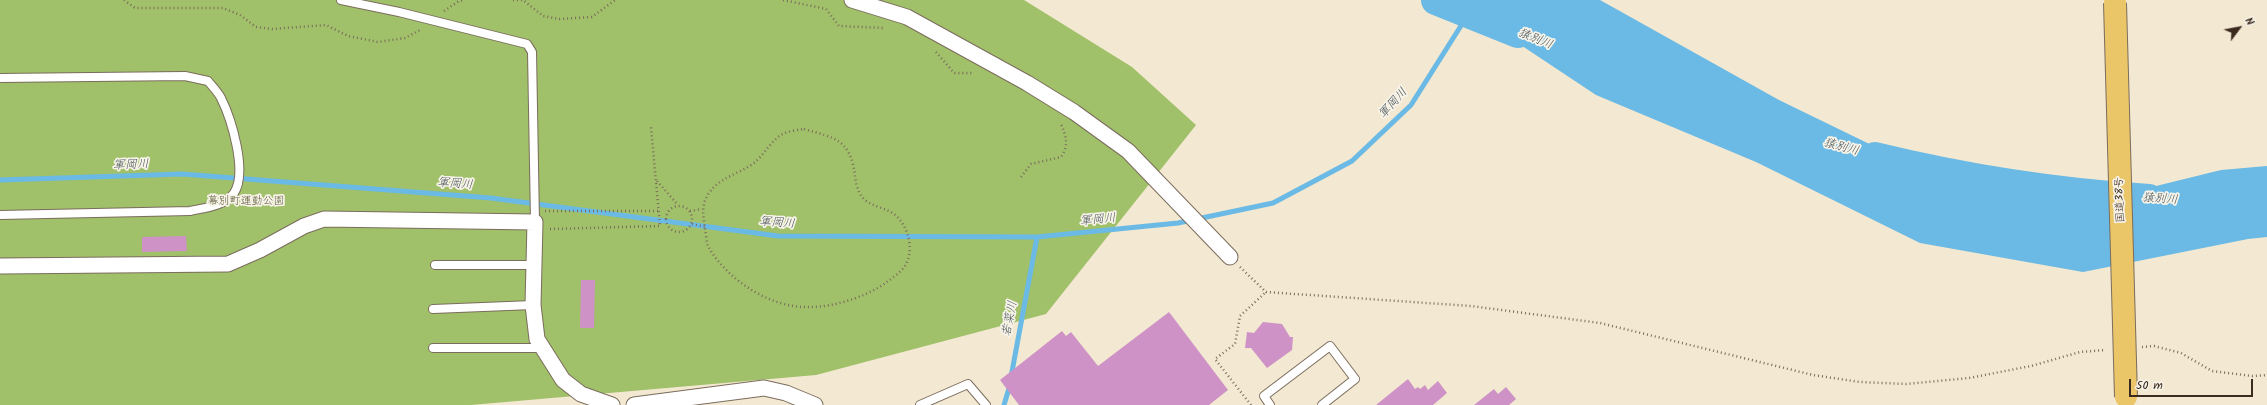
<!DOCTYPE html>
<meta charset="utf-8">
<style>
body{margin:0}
#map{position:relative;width:2267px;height:405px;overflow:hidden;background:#f3e8d1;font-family:Kalam,sans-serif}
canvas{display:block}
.north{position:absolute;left:2219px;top:8px;width:40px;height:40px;-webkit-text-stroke:3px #f7f3e8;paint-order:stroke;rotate:58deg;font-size:11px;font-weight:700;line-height:16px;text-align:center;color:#3b2a1e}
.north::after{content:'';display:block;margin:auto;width:14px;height:18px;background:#3b2a1e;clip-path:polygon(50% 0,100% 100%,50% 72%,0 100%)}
.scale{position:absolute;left:2129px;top:379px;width:124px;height:18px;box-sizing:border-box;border:2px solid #3b2a1e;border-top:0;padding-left:5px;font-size:12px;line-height:14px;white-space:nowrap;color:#3b2a1e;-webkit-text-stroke:3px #f7f3e8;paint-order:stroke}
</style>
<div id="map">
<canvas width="2267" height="405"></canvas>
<div class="north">N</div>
<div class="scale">50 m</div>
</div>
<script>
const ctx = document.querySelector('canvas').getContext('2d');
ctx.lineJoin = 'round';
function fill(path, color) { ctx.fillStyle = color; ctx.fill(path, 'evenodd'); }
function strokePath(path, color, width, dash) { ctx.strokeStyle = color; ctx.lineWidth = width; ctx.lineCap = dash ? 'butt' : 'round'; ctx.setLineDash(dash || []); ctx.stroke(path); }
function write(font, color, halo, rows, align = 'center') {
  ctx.font = font + ' Kalam,"Klee One",sans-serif'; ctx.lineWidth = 3.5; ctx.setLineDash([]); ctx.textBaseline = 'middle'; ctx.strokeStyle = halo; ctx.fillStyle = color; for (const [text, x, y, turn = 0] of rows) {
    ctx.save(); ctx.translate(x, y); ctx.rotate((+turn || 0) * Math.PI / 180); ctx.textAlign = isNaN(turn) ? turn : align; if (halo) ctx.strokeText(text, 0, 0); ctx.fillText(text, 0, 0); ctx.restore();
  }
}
const green = new Path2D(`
 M 0,0 L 1024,0 L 1132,67 L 1196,125 L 1046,314 L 816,375 L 471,405 L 0,405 Z`);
const water = new Path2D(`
 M 1453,0 L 1600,0 L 1779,100 L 1964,190 L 2075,206 L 2221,170 L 2267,166 L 2267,237 L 2248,239 L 2083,272 L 1920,243 L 1756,162 L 1596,95 Z`);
const stream = new Path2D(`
 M 0,180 L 182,174 L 491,198 L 778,236 L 1037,237 L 1178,223 L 1273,203 L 1352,161 L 1411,105 L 1469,13
 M 1011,377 L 1037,237
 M 1004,405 L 1010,385`);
const river = new Path2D(`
 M 1436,0 L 1518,33
 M 1875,157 C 1965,179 2057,193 2149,199`);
const building = new Path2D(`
 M 186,236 L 187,251 L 142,252 L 142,237 Z
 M 581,280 L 595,280 L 594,328 L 580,328 Z
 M 1169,312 L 1228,390 L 1209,405 L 1019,405 L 1000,380 L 1062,331 L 1066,336 L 1071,332 L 1098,366 Z
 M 1263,322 L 1282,324 L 1290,337 L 1293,337 L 1292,350 L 1267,368 L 1251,348 L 1245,348 L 1247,332 L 1254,333 Z
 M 1408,379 L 1415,389 L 1418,387 L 1420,389 L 1425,385 L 1428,390 L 1438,381 L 1447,393 L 1433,405 L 1376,405 Z
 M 1506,387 L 1516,399 L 1509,405 L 1474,405 L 1494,389 L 1498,394 Z`);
const path = new Path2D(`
 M 124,0 L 135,8 L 223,8 L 240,15 L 256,27 L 272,29 L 326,25 L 348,36 L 378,42 L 405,38 L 420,30
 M 513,0 L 523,0 L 543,16 L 559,19 L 592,17 L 615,0
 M 783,0 L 826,9 L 839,26 L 884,28
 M 444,11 L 459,1 L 464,0
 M 936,52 L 954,73 L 974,73
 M 804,129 C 835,138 850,139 855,175 C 855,181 858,192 862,197 C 871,207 884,207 894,214 C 908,225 915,249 905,266 C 900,273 891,279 884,284 C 865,297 834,307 810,307 C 771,309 726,279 708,246 C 706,241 706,233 705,228 C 703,215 701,204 709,193 C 720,177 739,174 754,163 C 764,155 770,142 781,135 C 787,131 797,130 804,129 Z
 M 1021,177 L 1031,164 L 1061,157 C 1069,146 1066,136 1061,124
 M 657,181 L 678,205
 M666 219a13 13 0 1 1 26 0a13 13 0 1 1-26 0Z
 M 545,211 L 659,211
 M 690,211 L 702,209
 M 692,224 L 705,227
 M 550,229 L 660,226 L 651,127
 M 1240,267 L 1266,292 L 1471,306 L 1600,323 L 1813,375 L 1860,382 L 1906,384 L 1969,378 L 2031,366 L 2080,352 L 2106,350
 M 2142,347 L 2154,346 L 2181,353 L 2212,371 L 2252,376 L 2267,375
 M 1251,405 L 1215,359 L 1235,344 L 1240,316 L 1266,292`);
const service = new Path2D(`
 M 341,0 L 399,12 L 527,44 L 532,52 L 535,222
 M 0,78 L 185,76 L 208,81 C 212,86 218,92 221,98 C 231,118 248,172 234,193 C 225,206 204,208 190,211 L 0,215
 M 435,265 L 534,265
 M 433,309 L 533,305
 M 433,348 L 543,348
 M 920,405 L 968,384 L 986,405
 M 1270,405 L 1264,396 L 1330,346 L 1355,379 L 1322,405`);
const minor = new Path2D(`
 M 852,0 L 907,17 L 1027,83 L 1074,112 L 1128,151 L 1230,257
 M 0,266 L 228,264 L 260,250 L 304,226 L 324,219 L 535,222 L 533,305 L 537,339 L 563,380 L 581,394 L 612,405
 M 634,405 L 764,388 L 786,393 L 815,405`);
const trunkBridge = new Path2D(`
 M 2115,3 L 2126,397`);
const streetNames = [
 ["国道38号",2121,200,-92]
];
const parkNames = [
 ["幕別町運動公園",246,202]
];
const waterNames = [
 ["猿別川",1535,40,22],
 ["軍岡川",1394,104,-48],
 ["猿別川",1841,148,15],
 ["軍岡川",131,166,-2],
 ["軍岡川",455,185,4],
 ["猿別川",2160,200,4],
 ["軍岡川",1098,221,-6],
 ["軍岡川",777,224,4],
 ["若菜川",1011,319,-79]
];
fill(green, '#a0c069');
fill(water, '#6abae5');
strokePath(stream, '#6abae5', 5);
strokePath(river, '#6abae5', 30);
fill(building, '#ce92c6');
strokePath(service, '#7b6c5d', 10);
strokePath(minor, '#7b6c5d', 17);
strokePath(path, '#7b6c5d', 2.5, [1, 3]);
strokePath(service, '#fff', 8);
strokePath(minor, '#fff', 15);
strokePath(trunkBridge, '#7b6c5d', 24, []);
strokePath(trunkBridge, '#ebc669', 22);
write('11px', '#3b2a1e', '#f7f3e8', streetNames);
write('11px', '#595734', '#f7f3e8', parkNames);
write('italic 12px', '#49555a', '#f7f3e8', waterNames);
</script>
